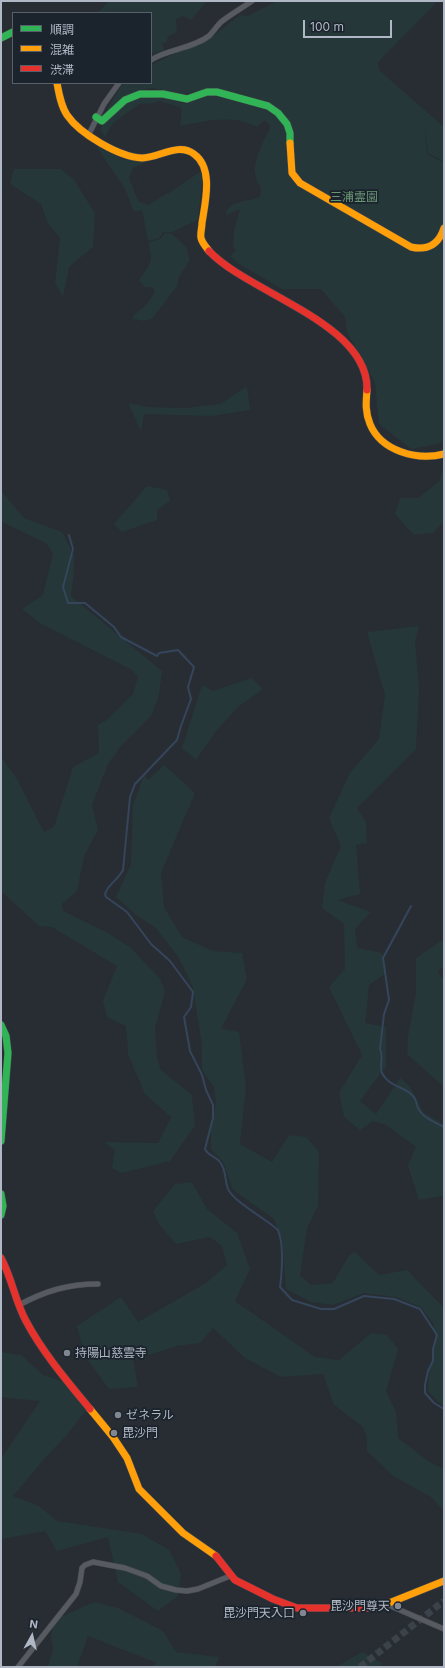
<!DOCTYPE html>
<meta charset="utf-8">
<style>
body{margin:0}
#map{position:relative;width:445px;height:1668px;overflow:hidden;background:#272d33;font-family:Inter,"Noto Sans JP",sans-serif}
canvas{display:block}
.frame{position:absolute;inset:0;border:2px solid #b0b8c5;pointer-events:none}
.legend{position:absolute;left:12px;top:12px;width:140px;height:72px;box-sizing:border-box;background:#1b232d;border:1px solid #575f6a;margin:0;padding:5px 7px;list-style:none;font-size:12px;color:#b0b8c5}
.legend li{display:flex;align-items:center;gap:8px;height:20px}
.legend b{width:20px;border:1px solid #575f6a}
.north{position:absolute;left:12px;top:1616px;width:40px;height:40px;-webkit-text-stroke:3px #1b232d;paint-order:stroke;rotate:8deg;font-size:11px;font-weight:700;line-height:16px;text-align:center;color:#b0b8c5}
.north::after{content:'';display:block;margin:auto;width:14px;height:18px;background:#b0b8c5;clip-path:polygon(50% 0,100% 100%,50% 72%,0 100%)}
.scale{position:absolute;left:303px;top:20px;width:89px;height:18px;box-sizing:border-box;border:2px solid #b0b8c5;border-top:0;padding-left:5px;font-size:12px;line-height:14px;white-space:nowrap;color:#b0b8c5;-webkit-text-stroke:3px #1b232d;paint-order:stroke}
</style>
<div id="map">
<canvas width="445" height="1668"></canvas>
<div class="frame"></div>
<ul class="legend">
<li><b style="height:5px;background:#30b455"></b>順調</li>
<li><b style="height:5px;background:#ff9f0a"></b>混雑</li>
<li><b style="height:5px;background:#e5322d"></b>渋滞</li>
</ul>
<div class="north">N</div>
<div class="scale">100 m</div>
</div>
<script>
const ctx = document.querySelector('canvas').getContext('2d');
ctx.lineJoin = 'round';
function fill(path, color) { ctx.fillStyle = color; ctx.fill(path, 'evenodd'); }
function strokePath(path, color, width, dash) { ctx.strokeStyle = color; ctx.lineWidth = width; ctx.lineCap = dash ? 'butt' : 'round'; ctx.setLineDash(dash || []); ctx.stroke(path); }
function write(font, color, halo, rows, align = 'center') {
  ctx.font = font + ' Inter,"Noto Sans JP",sans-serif'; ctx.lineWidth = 3.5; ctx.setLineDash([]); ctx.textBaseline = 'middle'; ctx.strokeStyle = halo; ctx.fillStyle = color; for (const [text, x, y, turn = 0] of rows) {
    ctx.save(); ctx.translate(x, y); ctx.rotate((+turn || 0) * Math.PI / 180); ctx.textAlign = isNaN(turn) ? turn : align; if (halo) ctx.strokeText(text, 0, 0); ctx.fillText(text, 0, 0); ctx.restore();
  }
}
const green = new Path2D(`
 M 108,1 L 207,1 L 191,20 L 183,16 L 176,19 L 177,32 L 168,36 L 167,42 L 162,44 L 165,50 L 151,54 L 151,13 L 91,13 L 100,11 Z
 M 277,1 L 438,1 L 378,62 L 379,70 L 444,127 L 444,162 L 428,153 L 425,128 L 407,112 L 425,128 L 427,154 L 444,163 L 444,438 L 438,444 L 411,449 L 379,424 L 375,383 L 347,332 L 345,317 L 321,289 L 282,289 L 239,264 L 230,256 L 236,250 L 233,248 L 234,231 L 240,209 L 226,215 C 227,200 249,202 260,197 C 263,184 258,187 256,177 C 251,161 265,140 271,126 L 264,120 L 257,127 C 234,114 205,121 180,126 L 182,108 L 160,101 L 154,103 L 139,104 L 112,124 L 105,137 L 100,130 L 103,124 L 126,103 L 142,97 L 163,97 L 186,104 L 197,92 L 183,94 L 152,88 L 135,91 L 122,99 L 108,114 L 104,114 L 121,86 L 125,83 L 151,83 L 151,65 L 217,33 L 240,15 L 248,16 Z
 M 96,146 L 123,159 L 147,162 L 133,168 L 129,178 L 138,201 L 148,205 C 155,202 163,194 169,193 L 198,173 L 203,171 L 198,220 L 172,232 L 163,232 L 159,238 L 148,241 L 142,210 L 134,212 L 125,189 Z
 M 14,169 L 61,169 L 74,180 L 95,213 L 93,247 L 69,267 L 63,297 L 55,283 L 60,238 L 48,223 L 41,204 L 10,184 Z
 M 165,233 L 172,234 L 186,247 L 190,260 L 179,277 L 177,286 L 152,319 L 144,321 L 132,319 L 135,314 L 146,305 L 155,292 L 153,287 L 145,287 L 139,280 C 143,274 150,266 151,259 C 151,254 149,248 149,242 L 160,239 Z
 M 247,386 L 250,410 L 212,416 L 144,414 L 141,431 L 128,403 L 148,407 L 186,408 L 220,404 Z
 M 444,465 L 444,521 L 433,533 L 414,535 L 395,514 L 400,498 L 418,498 L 439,482 Z
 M 147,486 L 167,490 L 170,501 L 157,510 L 157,520 L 122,532 L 114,524 Z
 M 1,491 L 24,518 L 62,532 L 74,555 L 74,571 L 71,596 L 162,671 L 159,695 L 151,716 L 121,746 L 108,764 L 92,805 L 98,830 L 84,856 L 77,891 L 62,904 L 63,911 L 108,933 L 131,948 L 160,979 L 165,991 L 155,1028 L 157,1058 L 161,1070 L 192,1095 L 195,1126 L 170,1161 L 122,1173 L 112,1168 L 115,1150 L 104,1142 L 158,1143 L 171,1117 L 145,1094 L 128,1054 L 126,1026 L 107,1017 L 103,1001 L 117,966 L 52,927 L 39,926 L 1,891 L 1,757 L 17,779 L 44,832 L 54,827 L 73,767 L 99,753 L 98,725 L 108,719 L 133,694 L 138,677 L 132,670 L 40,623 L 22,609 L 43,595 L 53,554 L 46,543 L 6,524 L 1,521 Z
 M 419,626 L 415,641 L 419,689 L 416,749 L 357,808 L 366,822 L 367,843 L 356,845 L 360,894 L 337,900 L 371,912 L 355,929 L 357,948 L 382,953 L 385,974 L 369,985 L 365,1023 L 386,1027 L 386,1066 L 360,1101 L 376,1114 L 400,1078 L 409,1085 L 424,1113 L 444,1124 L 444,1199 L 442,1196 L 419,1200 L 408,1166 L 416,1147 L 386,1125 L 373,1121 L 360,1130 L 344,1117 L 339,1093 L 362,1055 L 329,987 L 345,969 L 344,924 L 322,908 L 325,883 L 341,846 L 329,818 L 350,773 L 379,739 L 385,695 L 367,632 Z
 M 252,678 L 263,689 L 238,707 L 216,731 L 196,760 L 182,748 L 202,685 L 213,691 Z
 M 164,765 L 195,793 L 161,873 L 164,907 L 182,937 L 213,951 L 242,953 L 247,979 L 221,1029 L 239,1032 L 246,1088 L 240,1144 L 272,1162 L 289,1135 L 306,1137 L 319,1152 L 318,1206 L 307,1228 L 300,1276 L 312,1285 L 333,1283 L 349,1255 L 355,1252 L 379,1275 L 407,1270 L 442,1306 L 444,1312 L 444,1407 L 428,1391 L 429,1369 L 436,1340 L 433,1323 L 421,1307 L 396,1297 L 364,1293 L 333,1305 L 311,1302 L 286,1289 L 282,1239 L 274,1219 L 233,1190 L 223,1162 L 211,1149 L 211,1129 L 216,1101 L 214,1087 L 202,1070 L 202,1046 L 193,987 L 179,958 L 156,928 L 135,914 L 116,897 L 131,864 L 133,804 L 144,775 L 148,780 Z
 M 444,939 L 444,965 L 438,972 L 444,980 L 444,1087 L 407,1054 L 408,1036 L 416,993 L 416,958 Z
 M 192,1182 L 207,1209 L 237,1233 L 250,1269 L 235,1301 L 315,1357 L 339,1360 L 371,1333 L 387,1335 L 398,1349 L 386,1391 L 396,1412 L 398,1438 L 431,1463 L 444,1469 L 444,1511 L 431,1497 L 393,1476 L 367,1451 L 367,1437 L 363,1427 L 334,1405 L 323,1374 L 281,1377 L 245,1358 L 213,1328 L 200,1343 L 177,1346 L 149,1355 L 132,1353 L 138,1387 L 109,1389 L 85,1356 L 77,1326 L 121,1297 L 138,1322 L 206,1283 L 227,1265 L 222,1246 L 210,1237 L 176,1244 L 159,1224 L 153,1211 L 175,1184 Z
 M 1,1352 L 21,1355 L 43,1375 L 64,1382 L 87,1409 L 66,1436 L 45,1458 L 13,1496 L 39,1506 L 57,1521 L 142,1534 L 169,1550 L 181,1574 L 178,1596 L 158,1611 L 118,1582 L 108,1537 L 57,1551 L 45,1531 L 1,1539 L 1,1459 L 40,1401 L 1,1397 Z
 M 94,1602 L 118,1608 L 163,1631 L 176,1652 L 219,1657 L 215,1667 L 151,1667 L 157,1663 L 88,1636 L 77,1667 L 48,1667 L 53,1649 L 51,1636 L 54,1620 Z
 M 362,1652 L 382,1663 L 380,1667 L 336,1667 Z`);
const stream = new Path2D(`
 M 69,535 L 73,549 L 63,587 L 68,603 L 85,603 L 114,627 L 121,637 L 157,656 L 159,653 L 178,650 L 194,667 L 188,687 L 191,699 L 181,726 L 177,740 L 135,784 L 130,797 L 123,870 C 118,880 108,884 105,894 L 106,897 L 127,912 L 151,944 L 170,961 L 193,992 L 191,1007 L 184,1017 L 190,1051 L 202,1075 L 206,1090 L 213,1105 L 213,1118 L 205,1149 C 208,1156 216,1156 220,1162 C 227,1172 224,1179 228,1189 C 233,1201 266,1219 278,1230 C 284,1245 282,1271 280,1287 L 292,1300 L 321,1309 L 334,1309 L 364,1296 L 394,1299 L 420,1309 L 437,1335 L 433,1349 L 433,1361 L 428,1371 L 425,1385 L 425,1393 L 434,1403 L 444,1409
 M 411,906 L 383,958 L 389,1000 L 384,1014 L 380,1049 C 384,1056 379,1065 382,1073 C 388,1086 403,1086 412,1095 C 416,1098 416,1101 417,1106 C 421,1117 434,1122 444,1127`);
const secondaryTunnel = new Path2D(`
 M 360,1667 L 444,1601`);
const street = new Path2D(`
 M 151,60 C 167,49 192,49 209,36 C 213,32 217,26 221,22 C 231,14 242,8 252,1
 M 89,134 L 104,104 L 119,83
 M 19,1305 C 45,1291 68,1284 98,1284
 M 386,1604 L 444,1629
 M 18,1667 L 76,1594 L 80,1582 L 82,1568 L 85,1565 L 93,1562 L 125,1568 L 147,1576 L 161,1586 L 176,1590 L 187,1591 L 198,1589 L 230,1576`);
const fast = new Path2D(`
 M 1,38 L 13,32
 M 96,117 L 102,121 L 125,100 L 140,94 L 163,94 L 187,99 L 207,92 L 217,92 L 268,106 L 278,113 L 287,124 L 290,133 L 290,143
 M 1,1025 L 6,1036 L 8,1053 L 1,1141
 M 1,1194 L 3,1206 L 1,1215`);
const slow = new Path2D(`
 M 57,83 C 59,94 61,106 67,115 C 80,134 119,157 142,158 C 159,158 178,142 194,154 C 214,168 205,203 202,223 C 202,228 200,234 201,238 C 202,243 207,248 209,251
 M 290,143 L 292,173 L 300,183 L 411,247 C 428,251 439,244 444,228
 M 367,390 C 366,402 365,412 370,424 C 381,451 417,461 444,454
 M 90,1409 L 113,1437 L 127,1458 L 139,1489 L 183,1533 L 216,1556
 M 384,1605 L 444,1581`);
const jam = new Path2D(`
 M 209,251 C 248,293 369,323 367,390
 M 1,1258 C 12,1278 15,1301 26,1321 C 43,1353 67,1381 90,1409
 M 216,1556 L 235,1580 L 273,1599 L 297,1608 L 374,1608 L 384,1605`);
const markers = [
 [67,1353,4,"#808792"],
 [118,1415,4,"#808792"],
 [114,1433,4,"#808792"],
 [398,1606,4,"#808792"],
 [303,1613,4,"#808792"]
];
const parkNames = [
 ["三浦霊園",354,197]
];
const poiNames = [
 ["持陽山慈雲寺",75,1353],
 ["ゼネラル",126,1415],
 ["毘沙門",122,1433],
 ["毘沙門尊天",390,1606,"right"],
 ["毘沙門天入口",295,1613,"right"]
];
fill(green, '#253739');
strokePath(stream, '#35455b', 2);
strokePath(secondaryTunnel, '#3c4249', 7, [7, 3.5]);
strokePath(street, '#44494e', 6);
strokePath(fast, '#44494e', 8);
strokePath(slow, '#44494e', 8);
strokePath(jam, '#44494e', 8);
strokePath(street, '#575b61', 5);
strokePath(fast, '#30b455', 7);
strokePath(slow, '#ff9f0a', 7);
strokePath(jam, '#e5322d', 7);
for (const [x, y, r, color] of markers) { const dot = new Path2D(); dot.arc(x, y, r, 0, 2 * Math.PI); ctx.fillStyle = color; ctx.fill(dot); strokePath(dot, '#1b232d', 1.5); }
write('12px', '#689572', '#1b232d', parkNames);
write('12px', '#b0b8c5', '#1b232d', poiNames, 'left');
</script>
